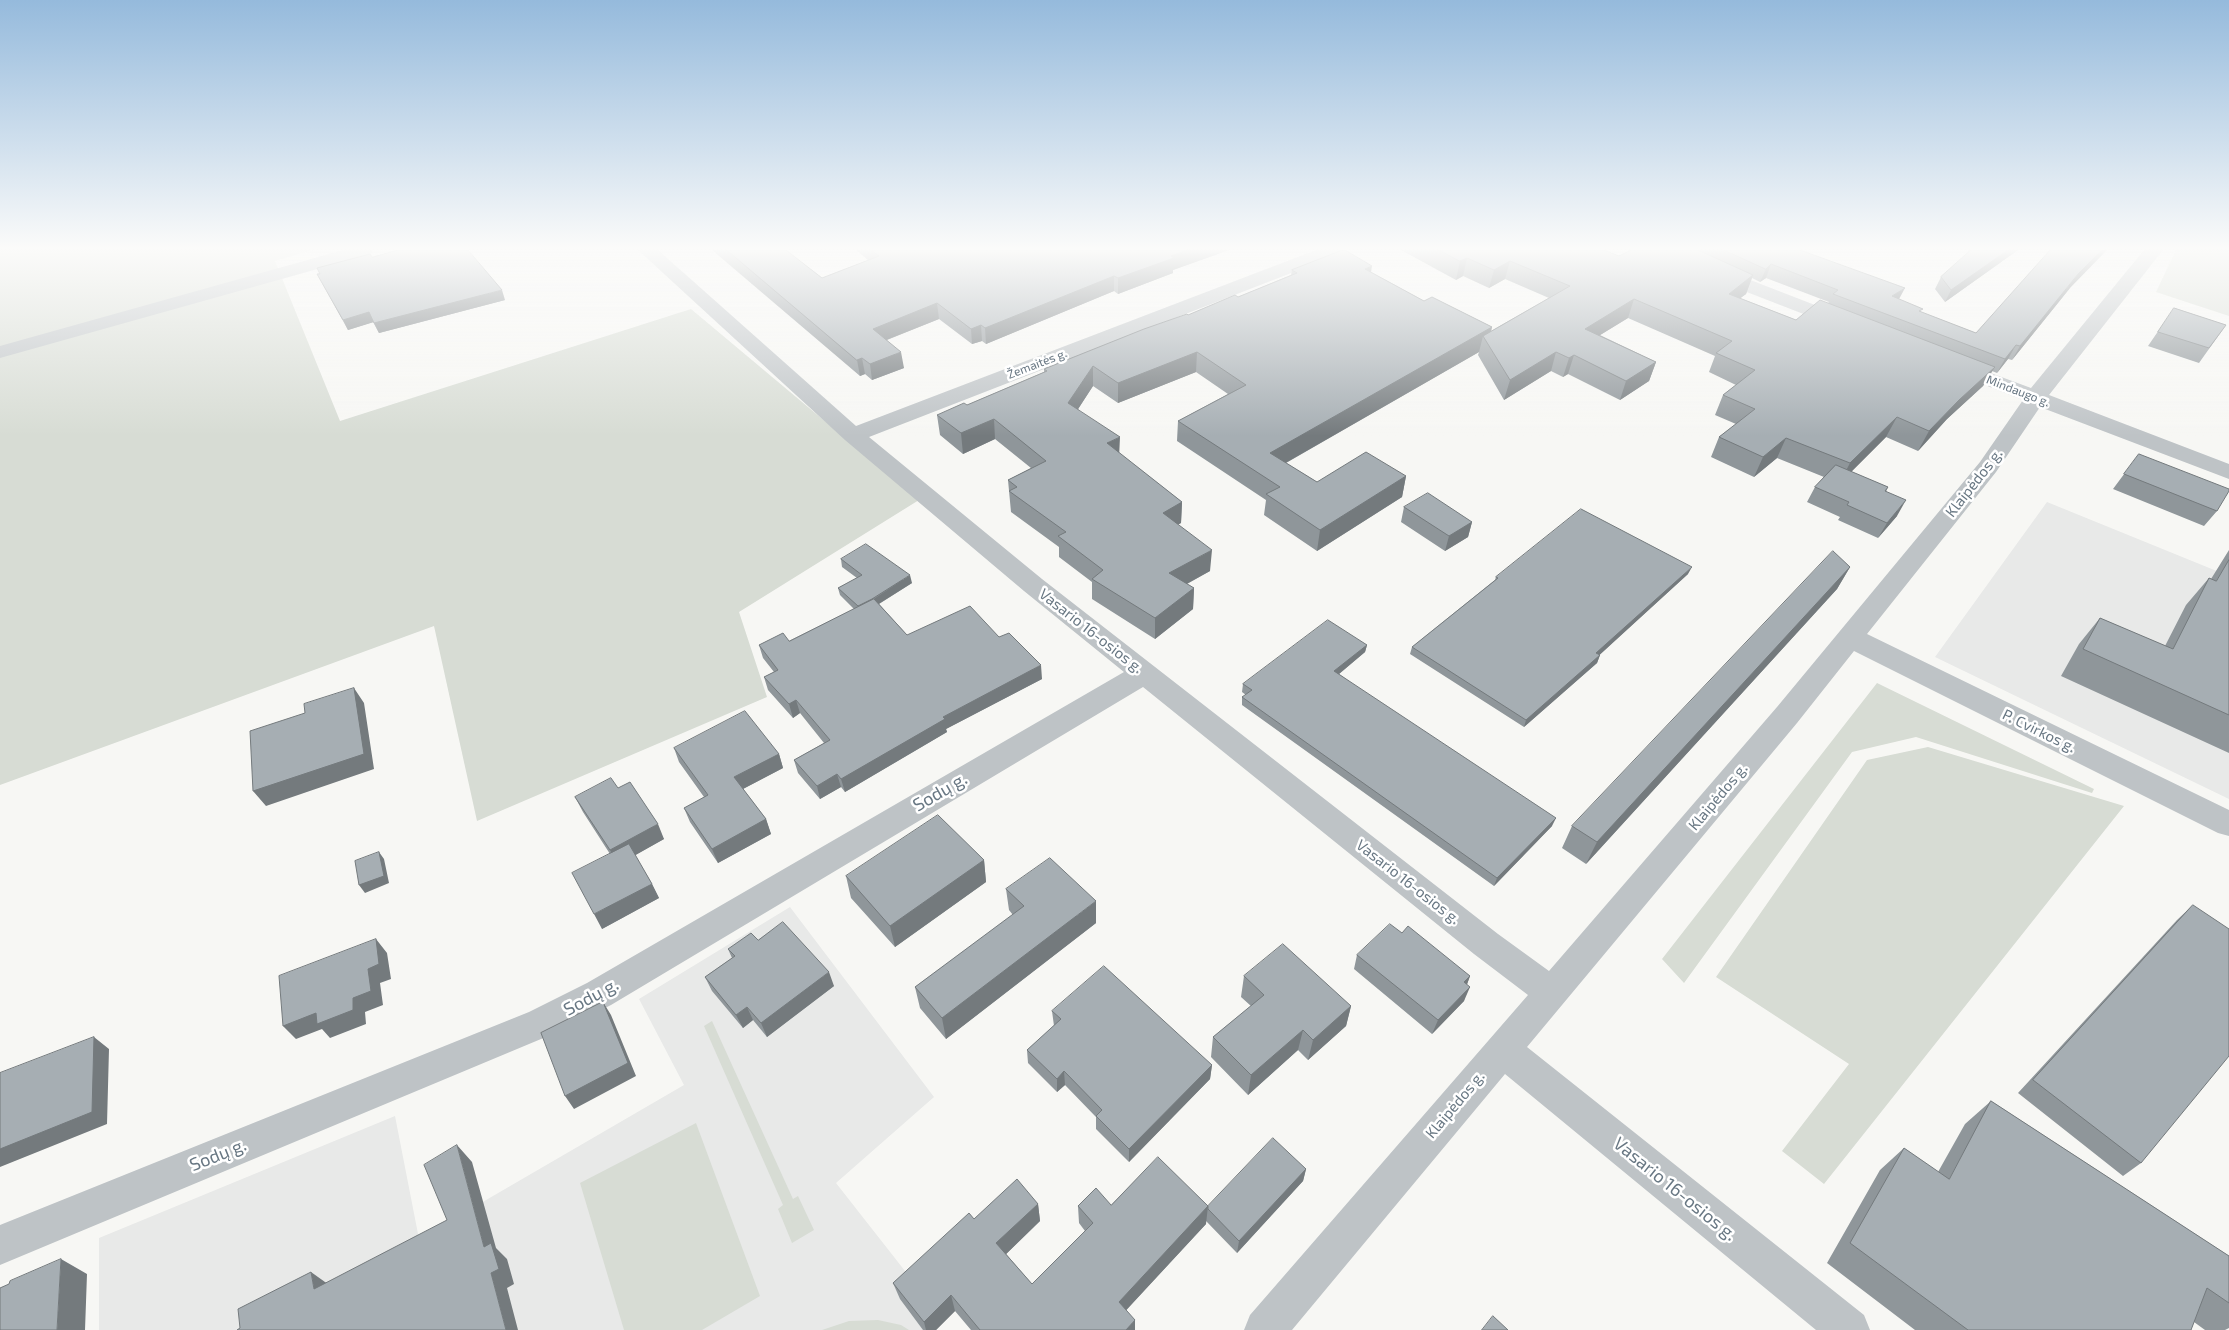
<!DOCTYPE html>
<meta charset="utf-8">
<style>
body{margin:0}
canvas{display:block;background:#f7f7f4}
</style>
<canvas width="2229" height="1330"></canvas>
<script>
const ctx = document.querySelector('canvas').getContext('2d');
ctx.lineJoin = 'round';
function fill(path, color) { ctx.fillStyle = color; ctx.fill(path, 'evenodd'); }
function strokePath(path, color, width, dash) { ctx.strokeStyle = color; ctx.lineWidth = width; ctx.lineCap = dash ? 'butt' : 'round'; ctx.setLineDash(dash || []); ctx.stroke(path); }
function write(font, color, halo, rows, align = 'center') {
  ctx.font = font + ' "Exo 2",sans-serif'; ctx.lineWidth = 5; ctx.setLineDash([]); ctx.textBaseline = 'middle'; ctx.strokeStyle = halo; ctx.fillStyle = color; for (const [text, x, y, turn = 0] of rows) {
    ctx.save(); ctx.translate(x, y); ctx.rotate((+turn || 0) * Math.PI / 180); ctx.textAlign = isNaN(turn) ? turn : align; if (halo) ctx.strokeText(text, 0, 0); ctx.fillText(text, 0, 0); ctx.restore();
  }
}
const built = new Path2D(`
 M 2047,502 L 2229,576 L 2229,799 L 1935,657 Z
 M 790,907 L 934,1097 L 836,1183 L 916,1285 L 923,1330 L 99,1330 L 99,1238 L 395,1116 L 419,1239 L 684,1085 L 639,999 Z`);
const green = new Path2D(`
 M 0,250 L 313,250 L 275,261 L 340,421 L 691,309 L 919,500 L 739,612 L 767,697 L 477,821 L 434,626 L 0,785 Z
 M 2176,250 L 2229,250 L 2229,316 L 2156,292 Z
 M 1877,683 L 2094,789 L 2092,793 L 1916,737 L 1852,752 L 1684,983 L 1662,959 Z
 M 1928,747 L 2124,806 L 1824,1184 L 1782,1151 L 1849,1064 L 1716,977 L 1867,760 Z
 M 712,1021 L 793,1199 L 798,1196 L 814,1230 L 792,1243 L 778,1209 L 783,1205 L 704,1026 Z
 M 696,1123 L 760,1296 L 702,1330 L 624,1330 L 580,1183 Z
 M 878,1320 L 901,1325 L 909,1330 L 822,1330 L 849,1321 Z`);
const minor = new Path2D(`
 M 343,250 L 373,250 L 371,254 L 0,358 L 0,346 Z
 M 638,250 L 658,250 L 856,426 L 1316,250 L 1342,250 L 1340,254 L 869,437 L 1042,579 L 1498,934 L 1549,971 L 1777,707 L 1980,462 L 2023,400 L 1947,370 L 1943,366 L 1947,362 L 1954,360 L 1961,362 L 2031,388 L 2144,250 L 2163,250 L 2049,395 L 2229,464 L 2229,479 L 2040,407 L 1996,472 L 1867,634 L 2229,810 L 2229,836 L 2218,833 L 1854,651 L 1797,723 L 1527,1047 L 1864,1315 L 1870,1330 L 1816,1330 L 1505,1074 L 1292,1330 L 1244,1330 L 1250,1315 L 1528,995 L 1474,954 L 1143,687 L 611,1005 L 553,1034 L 0,1265 L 0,1225 L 529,1012 L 587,983 L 1124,672 L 1024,591 L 845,440 Z
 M 1661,250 L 1685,250 L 1753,281 L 1851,319 L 1854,323 L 1851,327 L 1844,329 L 1837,327 L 1739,289 L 1663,254 Z`);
const wall = new Path2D(`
 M 712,250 L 786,250 L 822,278 L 868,260 L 856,250 L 1229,250 L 1173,270 L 1173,273 L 1118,294 L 1114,291 L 986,344 L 982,341 L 972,344 L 939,319 L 887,340 L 904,368 L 872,380 L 865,374 L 860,376 Z
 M 1401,250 L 1604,250 L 1619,256 L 1631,250 L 1800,250 L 1899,299 L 1921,312 L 1976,333 L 2070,288 L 2012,360 L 2008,359 L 1997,373 L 1992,371 L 1983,386 L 1947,419 L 1918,451 L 1886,437 L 1851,472 L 1888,487 L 1886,492 L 1897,516 L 1878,538 L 1838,520 L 1840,517 L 1807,502 L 1815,487 L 1824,477 L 1777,458 L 1754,477 L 1711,457 L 1719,437 L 1736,424 L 1715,415 L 1723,395 L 1736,385 L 1709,372 L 1715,356 L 1628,318 L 1600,335 L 1656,362 L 1649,381 L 1620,400 L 1568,374 L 1563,377 L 1551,371 L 1504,400 L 1478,355 L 1479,352 L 1286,463 L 1317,482 L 1406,476 L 1402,497 L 1317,551 L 1264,515 L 1266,500 L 1177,441 L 1178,421 L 1228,394 L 1196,372 L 1118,403 L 1093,386 L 1078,409 L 1119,453 L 1182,502 L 1181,523 L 1178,524 L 1210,571 L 1187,584 L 1194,588 L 1193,609 L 1155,639 L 1092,599 L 1092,582 L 1059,557 L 1059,547 L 1011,512 L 1008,480 L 1031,468 L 995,439 L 963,454 L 940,435 L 937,415 L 967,405 L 1044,372 L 1044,369 L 1238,297 L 1291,275 L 1292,270 L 1371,272 L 1424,301 L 1492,327 L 1491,331 L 1549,298 L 1505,279 L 1489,288 L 1463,276 L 1456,280 ZM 1752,278 L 1760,282 L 1766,278 L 1829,302 L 1828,303 L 1796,320 L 1740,298 L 1746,294 Z
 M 1968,250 L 2018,250 L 1945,302 L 1935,289 L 1941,277 L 1970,251 Z
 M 372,257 L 505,300 L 379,333 L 373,322 L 348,330 L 317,274 Z
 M 2174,308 L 2226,325 L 2199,363 L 2148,346 Z
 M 2139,454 L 2217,511 L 2204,526 L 2113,489 Z
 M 1404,507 L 1472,522 L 1468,537 L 1445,551 L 1401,522 Z
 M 2229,550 L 2229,753 L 2061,676 L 2079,644 L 2100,618 L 2165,646 L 2186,605 L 2209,578 L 2211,579 Z
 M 841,559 L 912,583 L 879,604 L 907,635 L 999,637 L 1042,679 L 946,729 L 947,732 L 845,792 L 841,787 L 820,799 L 798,773 L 794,760 L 824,743 L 800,713 L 793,718 L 768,690 L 764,677 L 774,672 L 763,658 L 759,645 L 789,641 L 854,609 L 840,595 L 838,588 L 857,578 L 842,567 Z
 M 1850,567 L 1837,589 L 1586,864 L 1562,848 L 1572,826 Z
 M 1688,574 L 1599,655 L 1600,655 L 1597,663 L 1524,727 L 1410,654 L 1412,647 L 1495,580 L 1496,577 Z
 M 1367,645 L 1365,652 L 1339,674 L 1552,826 L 1494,886 L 1242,705 L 1242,697 L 1246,695 L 1242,692 L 1243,684 Z
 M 674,748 L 779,754 L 783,768 L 743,789 L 766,819 L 771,834 L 718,863 L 690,822 L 684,808 L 704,797 L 679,762 Z
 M 618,788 L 664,839 L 635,855 L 652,884 L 659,898 L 602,929 L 610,854 L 583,812 L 575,797 Z
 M 984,860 L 986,882 L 895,947 L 851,898 L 846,876 Z
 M 1006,889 L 1096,923 L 946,1039 L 920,1008 L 915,987 L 1013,915 L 1009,910 Z
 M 2193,905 L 2141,1163 L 2123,1176 L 2018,1093 L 2177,920 Z
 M 1402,933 L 1470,976 L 1467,984 L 1464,1001 L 1432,1034 L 1354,969 L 1357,955 Z
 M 758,940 L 834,986 L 767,1037 L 753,1020 L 743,1028 L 712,991 L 705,977 L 732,958 L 728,949 Z
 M 1244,976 L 1351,1006 L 1346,1026 L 1308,1060 L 1298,1050 L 1248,1095 L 1211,1057 L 1213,1037 L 1251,1006 L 1241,997 Z
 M 1052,1011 L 1212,1065 L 1210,1079 L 1129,1162 L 1096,1129 L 1096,1117 L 1065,1085 L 1057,1092 L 1028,1063 L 1027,1050 L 1054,1026 Z
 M 1991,1101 L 2229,1256 L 2229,1328 L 2225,1330 L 2205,1330 L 2194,1322 L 2191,1330 L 1915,1330 L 1827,1263 L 1880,1170 L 1904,1148 L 1938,1172 L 1965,1124 Z
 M 1306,1169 L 1303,1181 L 1237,1253 L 1206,1221 L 1206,1224 L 1126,1310 L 1135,1330 L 971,1330 L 955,1311 L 936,1330 L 923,1330 L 900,1299 L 893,1283 L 974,1219 L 1038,1204 L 1040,1221 L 1006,1254 L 1032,1284 L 1085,1231 L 1079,1223 L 1078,1206 L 1111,1205 L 1208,1206 Z`);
const shadedWall = new Path2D(`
 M 1188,250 L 1229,250 L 1173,270 L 1173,273 L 1118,294 L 1118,278 L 1171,256 Z
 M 2008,250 L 2018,250 L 1945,302 L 1951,290 Z
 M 2102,250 L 2107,250 L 2070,288 L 2012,360 L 2020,346 L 2078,274 Z
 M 1467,258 L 1463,276 L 1456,280 L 1460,261 Z
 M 1510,261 L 1505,279 L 1489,288 L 1494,270 Z
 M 1771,264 L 1766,278 L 1760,282 L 1766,269 Z
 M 1372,266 L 1369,285 L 1365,269 Z
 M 1753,275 L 1746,294 L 1721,313 L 1729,294 Z
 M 1114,276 L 1114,291 L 986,344 L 985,328 Z
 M 1905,288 L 1898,301 L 1892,296 Z
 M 502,290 L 505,300 L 379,333 L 374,323 Z
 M 1634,299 L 1628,318 L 1579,348 L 1585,329 Z
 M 937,303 L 939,319 L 876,344 L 873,329 Z
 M 369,312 L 374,322 L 348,330 L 343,320 Z
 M 981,325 L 982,341 L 972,344 L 971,329 Z
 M 1492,327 L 1488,344 L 1483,336 L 1479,352 L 1268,473 L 1270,453 Z
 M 2016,345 L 2008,359 L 1997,373 L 2005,359 Z
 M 901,352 L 904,368 L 872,380 L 870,364 Z
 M 1197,352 L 1196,372 L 1118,403 L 1118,383 Z
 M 1556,352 L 1551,371 L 1504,400 L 1510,380 Z
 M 1574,355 L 1568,374 L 1563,377 L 1569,358 Z
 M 862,358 L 865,374 L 860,376 L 857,360 Z
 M 1656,362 L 1649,381 L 1620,400 L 1626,381 Z
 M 1093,366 L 1093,386 L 1069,423 L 1068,403 Z
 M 1995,367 L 1983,386 L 1947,419 L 1918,451 L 1929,431 L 1959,400 Z
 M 1897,417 L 1886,437 L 1839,484 L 1850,463 Z
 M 994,419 L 995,439 L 963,454 L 961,433 Z
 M 1120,437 L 1119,458 L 1107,443 Z
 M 1786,438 L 1777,458 L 1754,477 L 1763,457 Z
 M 1406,476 L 1402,497 L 1317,551 L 1320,530 Z
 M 1906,500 L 1897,516 L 1878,538 L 1887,523 Z
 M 1182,502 L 1181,523 L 1162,534 L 1163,513 Z
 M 1472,522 L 1468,537 L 1445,551 L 1449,536 Z
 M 1212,550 L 1210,571 L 1168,594 L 1169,573 Z
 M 1692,567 L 1688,574 L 1593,661 L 1596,653 Z
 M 1850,567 L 1837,589 L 1586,864 L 1597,842 Z
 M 910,575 L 912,583 L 861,615 L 860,608 Z
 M 1194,588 L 1193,609 L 1155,639 L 1155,618 Z
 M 1367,645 L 1365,652 L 1333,679 L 1334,671 Z
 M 1600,655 L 1597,663 L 1524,727 L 1526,720 Z
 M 1041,665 L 1042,679 L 946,729 L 947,732 L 845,792 L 841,779 L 943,717 Z
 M 354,688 L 364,703 L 374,769 L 266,806 L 253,791 Z
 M 796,700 L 800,713 L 793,718 L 789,704 Z
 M 779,754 L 783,768 L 739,791 L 734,777 Z
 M 837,774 L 841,787 L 820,799 L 817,786 Z
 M 1556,818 L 1552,826 L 1494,886 L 1497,878 Z
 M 766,819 L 771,834 L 718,863 L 712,849 Z
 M 658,824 L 664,839 L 618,865 L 610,850 Z
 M 379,852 L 384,859 L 389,883 L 365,893 L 359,885 Z
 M 984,860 L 986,882 L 895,947 L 890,926 Z
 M 652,884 L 659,898 L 602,929 L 594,914 Z
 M 1096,901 L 1096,923 L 946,1039 L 942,1018 Z
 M 376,939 L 387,953 L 391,979 L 380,983 L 383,1005 L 365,1012 L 366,1024 L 330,1038 L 322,1029 L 296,1039 L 283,1026 L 368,969 Z
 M 829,972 L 834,986 L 767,1037 L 761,1023 Z
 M 1470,976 L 1465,990 L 1464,982 Z
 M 1470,987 L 1464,1001 L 1432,1034 L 1438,1020 Z
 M 603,1002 L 611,1015 L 636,1076 L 574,1109 L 565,1096 Z
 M 1351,1006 L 1346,1026 L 1308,1060 L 1313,1040 Z
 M 747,1007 L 753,1020 L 743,1028 L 736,1015 Z
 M 1303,1030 L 1298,1050 L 1248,1095 L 1251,1075 Z
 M 94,1037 L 109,1049 L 107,1124 L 0,1167 L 0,1149 Z
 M 1212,1065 L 1210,1079 L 1129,1162 L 1129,1149 Z
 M 1064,1071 L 1065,1085 L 1057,1092 L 1057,1079 Z
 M 457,1145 L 472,1162 L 496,1248 L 507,1259 L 514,1284 L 507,1288 L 518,1330 L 506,1330 L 484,1247 Z
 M 1306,1169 L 1303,1181 L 1237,1253 L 1239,1241 Z
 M 1038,1204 L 1040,1221 L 1000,1260 L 996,1243 Z
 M 1208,1206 L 1206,1224 L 1119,1318 L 1119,1302 Z
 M 61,1259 L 87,1274 L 85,1330 L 57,1330 Z
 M 311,1272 L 332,1287 L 314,1289 Z
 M 951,1295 L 955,1311 L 936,1330 L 926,1330 L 924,1322 Z
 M 1135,1320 L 1135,1330 L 1126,1330 Z`);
const building = new Path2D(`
 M 398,250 L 468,250 L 502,290 L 374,323 L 369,312 L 343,320 L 317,274 L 320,274 L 317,268 L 370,254 L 372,257 Z
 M 727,250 L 786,250 L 822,278 L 879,256 L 871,250 L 1188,250 L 1171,256 L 1174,258 L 1118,278 L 1114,276 L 985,328 L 981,325 L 971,329 L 937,303 L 873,329 L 901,352 L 870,364 L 862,358 L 857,360 Z
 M 1343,250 L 1345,250 L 1372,266 L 1365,269 L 1424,301 L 1432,297 L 1492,327 L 1270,453 L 1317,482 L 1366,452 L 1406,476 L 1320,530 L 1266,494 L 1280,487 L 1178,421 L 1246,385 L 1197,352 L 1118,383 L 1093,366 L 1068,403 L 1120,437 L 1107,443 L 1182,502 L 1163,513 L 1212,550 L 1169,573 L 1194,588 L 1155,618 L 1092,579 L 1103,570 L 1058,536 L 1066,532 L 1009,491 L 1017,487 L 1008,480 L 1046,461 L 994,419 L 961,433 L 937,415 L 964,403 L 967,405 L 1047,371 L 1044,369 L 1144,329 L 1187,314 L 1188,315 L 1235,295 L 1238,297 L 1297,273 L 1292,270 Z
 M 1439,250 L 1604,250 L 1619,256 L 1631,250 L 1698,250 L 1753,275 L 1729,294 L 1796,320 L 1820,300 L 1995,367 L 1959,400 L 1929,431 L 1897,417 L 1850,463 L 1786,438 L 1763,457 L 1719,437 L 1755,409 L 1723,395 L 1755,370 L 1716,353 L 1732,341 L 1634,299 L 1585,329 L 1656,362 L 1626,381 L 1574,355 L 1569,358 L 1556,352 L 1510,380 L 1483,336 L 1570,286 L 1510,261 L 1494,270 L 1467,258 L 1460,261 Z
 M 1724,250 L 1800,250 L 1905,288 L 1892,296 L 1923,309 L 1919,311 L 1976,333 L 2050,250 L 2102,250 L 2078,274 L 2020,346 L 2016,345 L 2005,359 L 1833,294 L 1838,290 L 1771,264 L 1766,269 Z
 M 1971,250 L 2008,250 L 1951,290 L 1941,277 Z
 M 2174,308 L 2226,325 L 2209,348 L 2158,332 Z
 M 2139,454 L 2229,489 L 2229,491 L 2217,511 L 2124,474 Z
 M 1836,465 L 1888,487 L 1885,491 L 1906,500 L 1887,523 L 1847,505 L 1849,502 L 1815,487 Z
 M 1428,493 L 1472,522 L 1449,536 L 1404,507 Z
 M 1581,509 L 1692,567 L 1596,653 L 1600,655 L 1526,720 L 1412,647 L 1498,578 L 1496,577 Z
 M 866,544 L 910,575 L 872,599 L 858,606 L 838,588 L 862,575 L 841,559 Z
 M 1833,551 L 1850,567 L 1597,842 L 1572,826 Z
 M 2229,560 L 2229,715 L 2083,649 L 2100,618 L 2173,649 L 2209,578 L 2216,581 Z
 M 874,599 L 907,635 L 970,606 L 999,637 L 1009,633 L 1041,665 L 943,717 L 945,719 L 841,779 L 837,774 L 817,786 L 794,760 L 830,740 L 796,700 L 789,704 L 764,677 L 778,670 L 759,645 L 783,633 L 789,641 Z
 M 1328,620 L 1367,645 L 1334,671 L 1556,818 L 1497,878 L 1242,697 L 1252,690 L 1243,684 Z
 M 354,688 L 364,754 L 253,791 L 250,731 L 305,713 L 304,704 Z
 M 745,711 L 779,754 L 734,777 L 766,819 L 712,849 L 684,808 L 708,795 L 674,748 Z
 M 611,778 L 618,788 L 630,782 L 658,824 L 610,850 L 575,797 Z
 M 938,815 L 984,860 L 890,926 L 846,876 Z
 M 629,844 L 652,884 L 594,914 L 572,873 Z
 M 379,852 L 384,876 L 359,885 L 355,861 Z
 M 1050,858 L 1096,901 L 942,1018 L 915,987 L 1024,906 L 1006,889 Z
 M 2193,905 L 2229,929 L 2229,1056 L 2141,1163 L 2033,1080 Z
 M 783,922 L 829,972 L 761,1023 L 747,1007 L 736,1015 L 705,977 L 735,956 L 728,949 L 751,933 L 758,940 Z
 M 1390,924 L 1402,933 L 1408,926 L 1470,976 L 1464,982 L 1470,987 L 1438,1020 L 1357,955 Z
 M 376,939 L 379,964 L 368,969 L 371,991 L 353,998 L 353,1010 L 317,1024 L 316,1013 L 283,1026 L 279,976 Z
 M 1283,944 L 1351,1006 L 1313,1040 L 1303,1030 L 1251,1075 L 1213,1037 L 1264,995 L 1244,976 Z
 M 1104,966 L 1212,1065 L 1129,1149 L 1096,1116 L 1102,1110 L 1064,1071 L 1057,1079 L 1027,1050 L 1061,1019 L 1052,1011 Z
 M 603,1002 L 628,1063 L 565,1096 L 541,1033 Z
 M 94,1037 L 92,1112 L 0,1149 L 0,1073 Z
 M 1991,1101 L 2229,1256 L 2229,1303 L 2207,1288 L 2191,1330 L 1968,1330 L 1850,1243 L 1904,1148 L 1949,1179 Z
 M 1273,1138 L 1306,1169 L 1239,1241 L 1208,1209 L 1208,1206 Z
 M 457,1145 L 484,1247 L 491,1243 L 499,1269 L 491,1273 L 506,1330 L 237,1330 L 240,1328 L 238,1309 L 311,1272 L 314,1289 L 447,1220 L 424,1165 Z
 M 1158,1157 L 1208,1206 L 1119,1302 L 1135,1320 L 1126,1330 L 980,1330 L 951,1295 L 924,1322 L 893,1283 L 969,1213 L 974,1219 L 1017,1179 L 1038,1204 L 996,1243 L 1032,1284 L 1093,1223 L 1078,1206 L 1096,1188 L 1111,1205 Z
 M 61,1259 L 57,1330 L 0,1330 L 0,1288 L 9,1284 L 10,1281 Z
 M 1493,1316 L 1508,1330 L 1482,1330 Z`);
const farStreetnames = [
 ["Žemaitės g.",1037,364,-21],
 ["Mindaugo g.",2018,391,21]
];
const streetNames = [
 ["Klaipėdos g.",1974,483,-52],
 ["Vasario 16-osios g.",1091,631,38],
 ["P. Cvirkos g.",2039,731,26],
 ["Klaipėdos g.",1718,797,-50],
 ["Vasario 16-osios g.",1408,882,38],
 ["Klaipėdos g.",1455,1105,-50]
];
const nearStreetnames = [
 ["Sodų g.",940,792,-30],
 ["Sodų g.",591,997,-28],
 ["Sodų g.",218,1155,-22],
 ["Vasario 16-osios g.",1675,1189,39]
];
fill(built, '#e8e9e8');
fill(green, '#d7dcd4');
fill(minor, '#bec3c6');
fill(wall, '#8f969a');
fill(shadedWall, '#747a7d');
fill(building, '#a6aeb3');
strokePath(building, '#747a7d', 1);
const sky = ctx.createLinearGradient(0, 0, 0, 436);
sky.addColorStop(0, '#95badc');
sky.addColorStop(0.57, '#fbfbfa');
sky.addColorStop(1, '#fbfbfa00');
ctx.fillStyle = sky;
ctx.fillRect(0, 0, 2229, 436);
write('12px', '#687783', '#fff', farStreetnames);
write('15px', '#687783', '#fff', streetNames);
write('18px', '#687783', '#fff', nearStreetnames);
</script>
